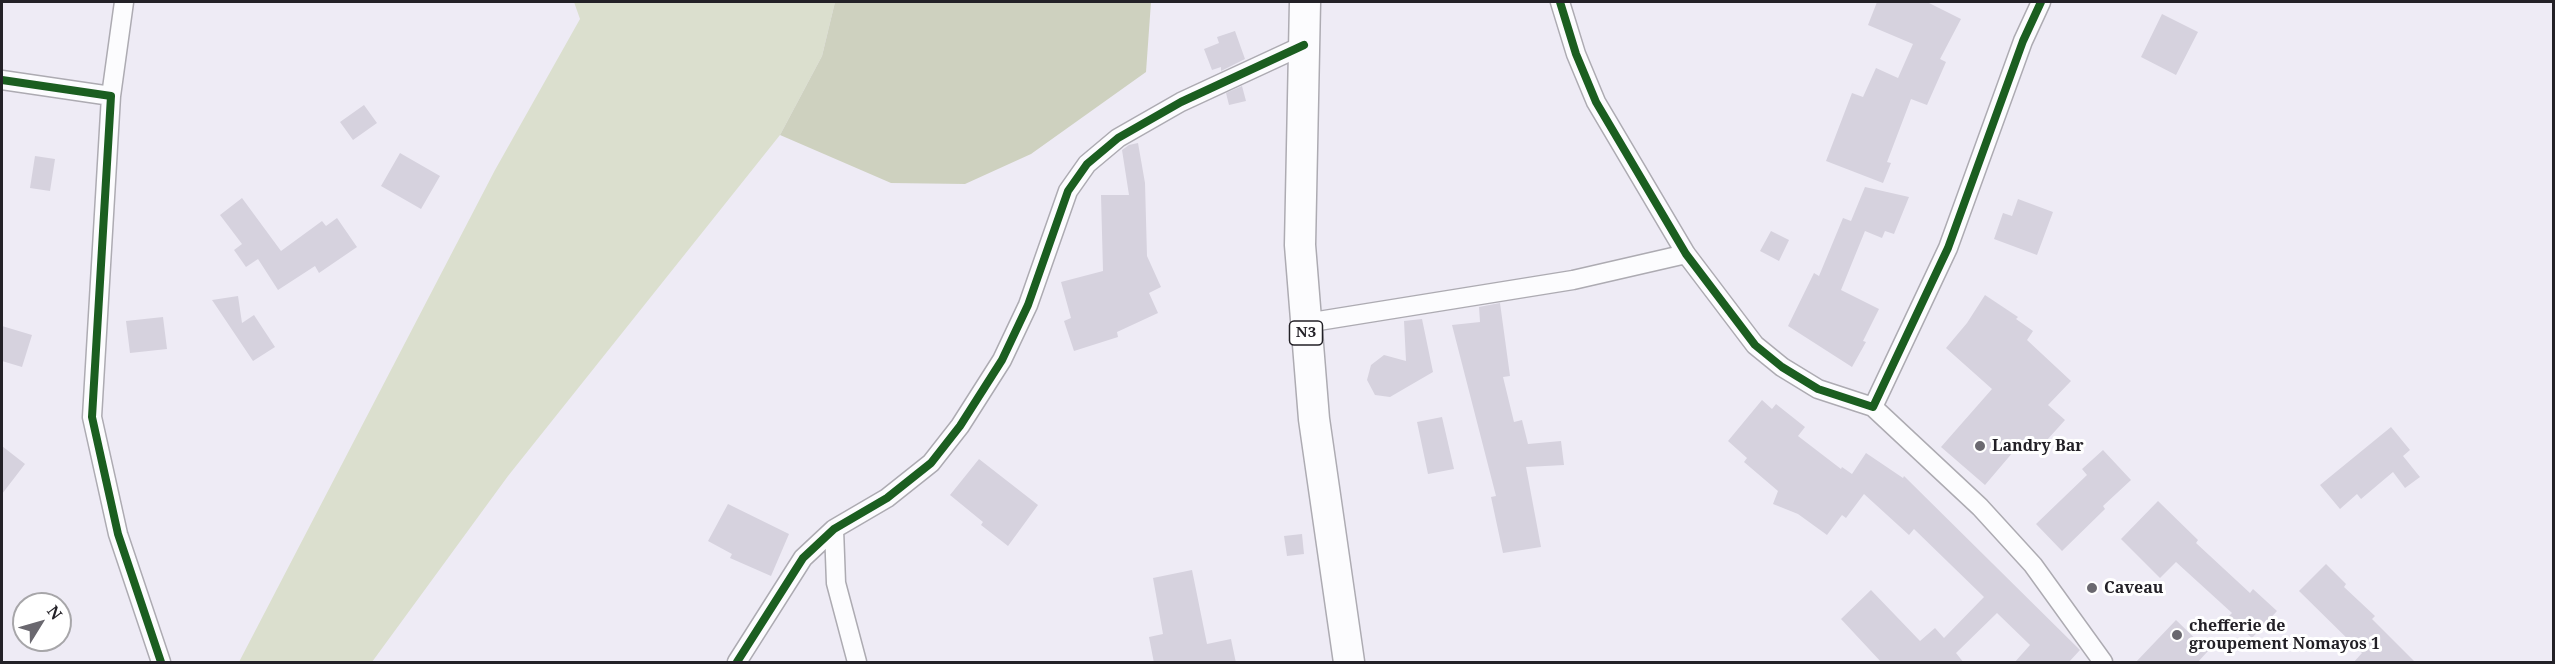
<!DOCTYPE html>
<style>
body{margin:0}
#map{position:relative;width:2555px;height:664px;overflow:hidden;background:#eeebf5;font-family:"Noto Serif",serif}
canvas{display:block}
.frame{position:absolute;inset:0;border:3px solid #232127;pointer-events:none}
.north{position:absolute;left:12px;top:592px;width:60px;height:60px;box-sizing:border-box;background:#fff;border:2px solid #a7a6a9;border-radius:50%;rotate:53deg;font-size:16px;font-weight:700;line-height:24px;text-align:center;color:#232127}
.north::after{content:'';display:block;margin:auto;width:21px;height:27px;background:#6a686f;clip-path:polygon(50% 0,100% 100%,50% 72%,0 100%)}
</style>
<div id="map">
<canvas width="2555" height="664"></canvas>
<div class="frame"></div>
<div class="north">N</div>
</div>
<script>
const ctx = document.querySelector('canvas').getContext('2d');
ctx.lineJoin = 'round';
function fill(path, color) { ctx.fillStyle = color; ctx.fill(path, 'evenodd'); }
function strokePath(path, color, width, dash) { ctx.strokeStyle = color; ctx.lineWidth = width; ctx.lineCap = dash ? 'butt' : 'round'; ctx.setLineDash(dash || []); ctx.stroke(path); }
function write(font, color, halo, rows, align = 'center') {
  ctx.font = font + ' "Noto Serif",serif'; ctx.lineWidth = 6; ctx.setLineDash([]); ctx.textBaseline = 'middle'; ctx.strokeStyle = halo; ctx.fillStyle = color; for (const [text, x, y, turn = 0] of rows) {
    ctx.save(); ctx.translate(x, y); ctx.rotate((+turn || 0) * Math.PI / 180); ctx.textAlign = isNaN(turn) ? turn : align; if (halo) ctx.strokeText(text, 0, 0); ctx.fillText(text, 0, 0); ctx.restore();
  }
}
const green = new Path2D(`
 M 574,2 L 835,2 L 822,56 L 780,135 L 508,476 L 372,662 L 239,662 L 495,170 L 580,19 Z`);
const forest = new Path2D(`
 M 835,2 L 1151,2 L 1146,72 L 1031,154 L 965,184 L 891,183 L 780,135 L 822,56 Z`);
const building = new Path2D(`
 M 1877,2 L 1927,2 L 1961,19 L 1940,59 L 1946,62 L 1927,105 L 1911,99 L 1887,162 L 1891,163 L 1883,183 L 1826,161 L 1852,93 L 1863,97 L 1876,68 L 1898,78 L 1913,44 L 1868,25 Z
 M 2162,14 L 2198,32 L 2176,75 L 2141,57 Z
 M 1235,31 L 1245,59 L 1221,71 L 1221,67 L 1212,70 L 1204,49 L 1219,43 L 1217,37 Z
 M 1242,86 L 1246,101 L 1229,105 L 1226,93 Z
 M 364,105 L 377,123 L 353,140 L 340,122 Z
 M 1138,143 L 1145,183 L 1147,256 L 1161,287 L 1149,293 L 1158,313 L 1117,332 L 1118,337 L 1074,351 L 1064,321 L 1071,318 L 1061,282 L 1103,271 L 1101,195 L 1129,195 L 1122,150 L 1129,145 Z
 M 400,153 L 440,176 L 421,209 L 381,186 Z
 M 35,156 L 55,159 L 50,191 L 30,188 Z
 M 1865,187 L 1909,197 L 1894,234 L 1885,231 L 1882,238 L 1865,231 L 1841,290 L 1879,309 L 1863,341 L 1866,342 L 1852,367 L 1788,326 L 1814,273 L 1819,276 L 1843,218 L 1851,221 Z
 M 242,198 L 281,251 L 322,221 L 326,226 L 337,218 L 357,247 L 319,273 L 315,266 L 278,290 L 258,259 L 246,267 L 234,250 L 242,244 L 220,215 Z
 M 2018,199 L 2053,212 L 2037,255 L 1994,239 L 2003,213 L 2012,216 Z
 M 1771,231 L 1789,240 L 1779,261 L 1760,251 Z
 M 1985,295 L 2018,317 L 2016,319 L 2033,331 L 2027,340 L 2071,381 L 2048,405 L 2065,420 L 2038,450 L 2025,438 L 1985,485 L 1941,447 L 1992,389 L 1946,348 L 1967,323 Z
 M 238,296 L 242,323 L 254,315 L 275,347 L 253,361 L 212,300 Z
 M 1500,303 L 1510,376 L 1503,377 L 1514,422 L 1522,420 L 1528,444 L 1561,441 L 1564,465 L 1526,467 L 1541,547 L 1503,553 L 1491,497 L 1496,496 L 1452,325 L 1480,322 L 1479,307 Z
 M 163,317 L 167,349 L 130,353 L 126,321 Z
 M 1422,319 L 1433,372 L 1390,397 L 1375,395 L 1367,380 L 1371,365 L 1384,355 L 1406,361 L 1404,321 Z
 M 2,326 L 32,335 L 22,367 L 2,361 Z
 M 1762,400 L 1772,409 L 1776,404 L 1805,427 L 1798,436 L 1841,469 L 1842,467 L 1852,474 L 1866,453 L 1903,478 L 1904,476 L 2080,650 L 2068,663 L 2014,663 L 2030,645 L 1997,613 L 1956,653 L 1964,663 L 1882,663 L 1841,619 L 1871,590 L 1920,641 L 1935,628 L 1944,638 L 1984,597 L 1914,529 L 1909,535 L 1864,494 L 1846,518 L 1842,515 L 1827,535 L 1798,514 L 1773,504 L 1778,491 L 1744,462 L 1747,458 L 1728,441 Z
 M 1442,417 L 1454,469 L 1428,474 L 1417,422 Z
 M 2391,427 L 2410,450 L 2403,456 L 2420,477 L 2405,488 L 2393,472 L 2361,499 L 2357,494 L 2340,509 L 2320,485 Z
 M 2,446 L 25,464 L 2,494 Z
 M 2103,450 L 2131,480 L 2103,506 L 2105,509 L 2062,551 L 2036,524 L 2087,475 L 2082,469 Z
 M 979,459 L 1038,505 L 1008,546 L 981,525 L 983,522 L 950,495 Z
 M 2158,501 L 2198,540 L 2196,543 L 2250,593 L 2253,589 L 2277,611 L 2252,638 L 2228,617 L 2232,613 L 2176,562 L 2160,578 L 2121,539 Z
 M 728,504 L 789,534 L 771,576 L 730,558 L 732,554 L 708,541 Z
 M 1302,534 L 1304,554 L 1287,556 L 1284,536 Z
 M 2326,564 L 2346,584 L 2344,587 L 2375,616 L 2372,619 L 2416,663 L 2353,663 L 2362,653 L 2299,591 Z
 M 1192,570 L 1207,644 L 1231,639 L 1236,663 L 1154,663 L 1149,637 L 1163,634 L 1153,578 Z
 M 2176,620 L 2208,651 L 2197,663 L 2135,663 Z`);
const minor = new Path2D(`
 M 1560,2 L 1576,54 L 1596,102 L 1686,254 L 1755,345 L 1782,367 L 1818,389 L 1873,407 L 1948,248 L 2023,41 L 2041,2
 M 2,80 L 111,96 L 92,417 L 118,534 L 161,662
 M 111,96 L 124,2
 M 1306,323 L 1573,280 L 1686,254
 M 1873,407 L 1980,507 L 2033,565 L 2103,662
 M 834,529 L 836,583 L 857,662
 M 737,662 L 803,558 L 834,529 L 887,498 L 931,463 L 960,426 L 1002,360 L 1028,305 L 1068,191 L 1087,164 L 1118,138 L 1181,102 L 1304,45`);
const trunk = new Path2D(`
 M 1305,2 L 1300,245 L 1314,419 L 1349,662`);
const cycleway = new Path2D(`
 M 1560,2 L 1576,54 L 1596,102 L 1686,254 L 1755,345 L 1782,367 L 1818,389 L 1873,407 L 1948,248 L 2023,41 L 2041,2
 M 2,80 L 111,96 L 92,417 L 118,534 L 161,662
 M 737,662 L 803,558 L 834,529 L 887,498 L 931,463 L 960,426 L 1002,360 L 1028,305 L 1068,191 L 1087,164 L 1118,138 L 1181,102 L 1304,45`);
const markers = [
 [1980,446,6,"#6a686f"],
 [2092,588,6,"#6a686f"],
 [2177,635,6,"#6a686f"]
];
const shields = [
 [1306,333,33]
];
const shieldNames = [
 ["N3",1306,333]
];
const poiNames = [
 ["Landry Bar",1992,446],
 ["Caveau",2104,588],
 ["chefferie de",2189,626],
 ["groupement Nomayos 1",2189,644]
];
fill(green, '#dbdfce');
fill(forest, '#ced1bf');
fill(building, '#d6d2de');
strokePath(minor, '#adabb2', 21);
strokePath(trunk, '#adabb2', 33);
strokePath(minor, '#fcfcfe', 18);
strokePath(trunk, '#fcfcfe', 30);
strokePath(cycleway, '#1b5e20', 8);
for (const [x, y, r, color] of markers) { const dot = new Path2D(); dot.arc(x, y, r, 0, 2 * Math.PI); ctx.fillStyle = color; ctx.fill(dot); strokePath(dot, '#fff', 2); }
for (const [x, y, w] of shields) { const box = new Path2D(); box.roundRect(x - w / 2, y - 12, w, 24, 4.5); ctx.fillStyle = '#fff'; ctx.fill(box); strokePath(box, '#232127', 1.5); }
write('bold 15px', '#232127', null, shieldNames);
write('bold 16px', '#232127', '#fff', poiNames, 'left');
</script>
